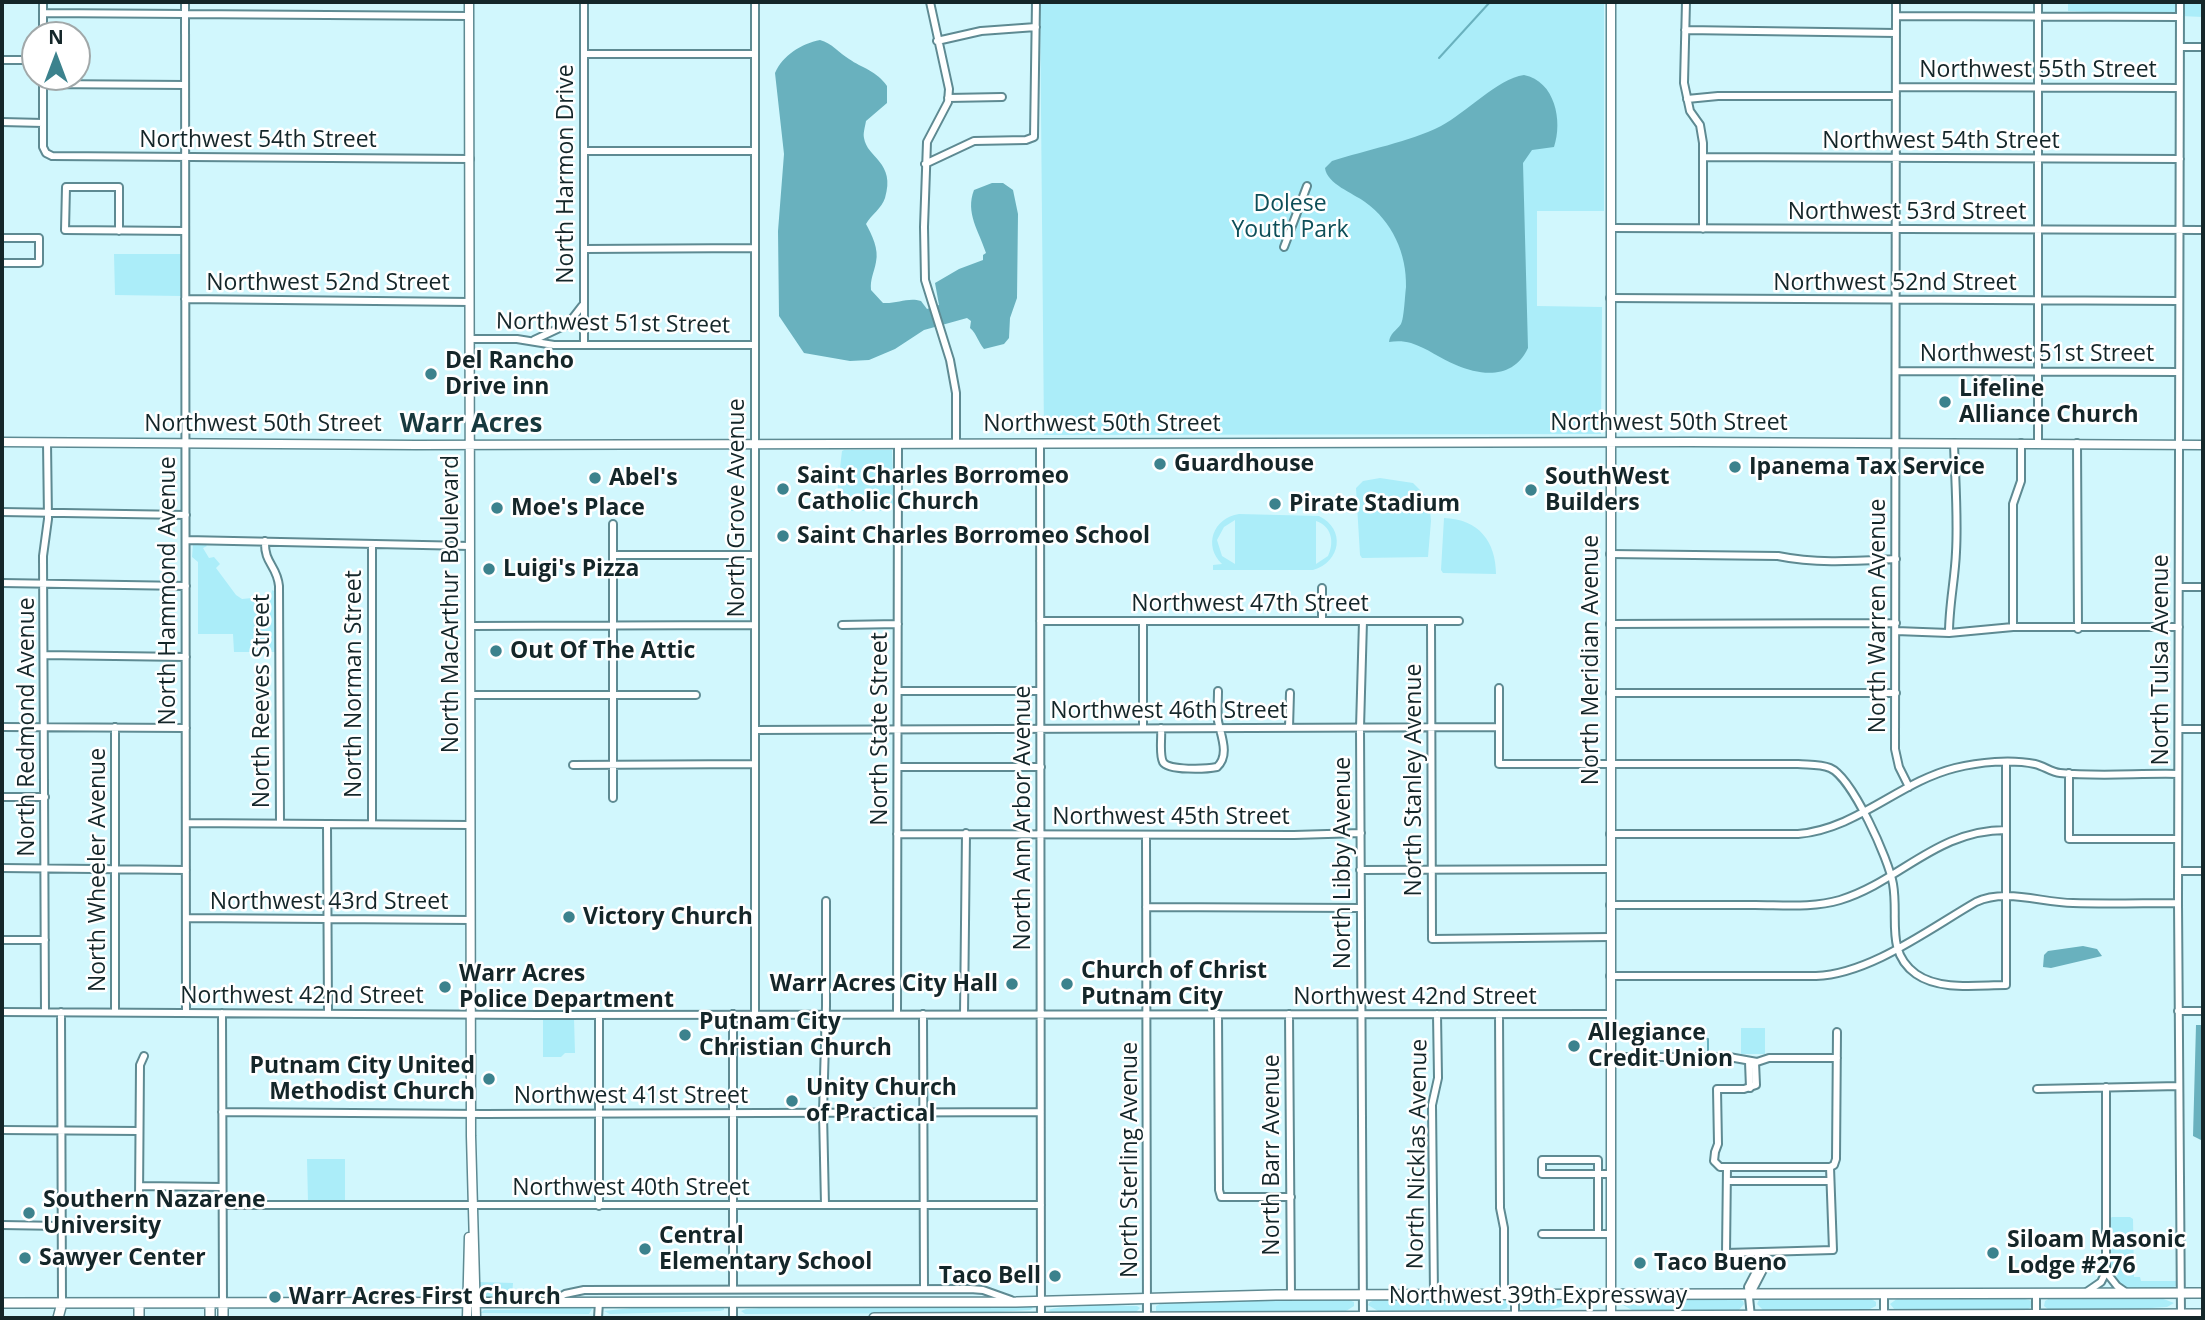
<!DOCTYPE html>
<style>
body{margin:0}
#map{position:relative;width:2205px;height:1320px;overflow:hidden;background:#d1f7fd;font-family:"Open Sans",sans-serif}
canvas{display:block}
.frame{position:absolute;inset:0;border:4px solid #142629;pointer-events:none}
.north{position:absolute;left:21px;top:21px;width:70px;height:70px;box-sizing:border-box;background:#fff;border:2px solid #a1a8a9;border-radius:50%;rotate:0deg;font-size:19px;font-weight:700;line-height:28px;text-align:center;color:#142629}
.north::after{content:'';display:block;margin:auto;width:24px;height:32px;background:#3c828d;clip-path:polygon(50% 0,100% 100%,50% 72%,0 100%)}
</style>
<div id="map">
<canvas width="2205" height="1320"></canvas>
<div class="frame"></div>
<div class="north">N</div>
</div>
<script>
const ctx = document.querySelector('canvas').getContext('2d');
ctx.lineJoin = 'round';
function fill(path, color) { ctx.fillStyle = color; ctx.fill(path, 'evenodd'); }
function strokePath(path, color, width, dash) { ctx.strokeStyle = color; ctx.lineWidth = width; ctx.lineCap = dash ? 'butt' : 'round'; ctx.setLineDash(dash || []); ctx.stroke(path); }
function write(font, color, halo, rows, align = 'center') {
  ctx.font = font + ' "Open Sans",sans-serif'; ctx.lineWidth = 5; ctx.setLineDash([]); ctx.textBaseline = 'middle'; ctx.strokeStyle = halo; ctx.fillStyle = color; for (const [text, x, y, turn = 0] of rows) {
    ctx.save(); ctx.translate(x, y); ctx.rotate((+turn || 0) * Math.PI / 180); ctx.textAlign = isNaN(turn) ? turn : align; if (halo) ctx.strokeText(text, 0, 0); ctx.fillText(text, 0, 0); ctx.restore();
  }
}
const green = new Path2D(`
 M 1040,2 L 1604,2 L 1604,211 L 1537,211 L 1537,306 L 1602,307 L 1601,434 L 1044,435 Z
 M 2068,2 L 2203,2 L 2203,17 L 2068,11 Z
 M 114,254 L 181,254 L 181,296 L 115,295 Z
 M 844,450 L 892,450 L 894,508 L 884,511 L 835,511 L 842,451 Z
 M 1380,478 L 1413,483 L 1429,499 L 1431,521 L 1428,557 L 1362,558 L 1360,555 L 1356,488 L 1363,481 Z
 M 1239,514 L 1319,516 C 1346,529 1341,562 1313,570 L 1213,570 L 1213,565 L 1222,564 C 1203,546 1213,518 1239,514 ZM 1235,520 L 1235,564 L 1222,556 L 1217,540 L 1224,527 ZM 1316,521 C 1331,526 1335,541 1328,556 L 1316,564 Z
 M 1444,518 C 1479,519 1496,542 1496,574 L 1443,573 L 1441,570 Z
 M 193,544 L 205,544 L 207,546 L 203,548 L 209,558 L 214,557 L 220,564 L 216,568 L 236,595 L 242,599 L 271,596 L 272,590 L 276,592 L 277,652 L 234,652 L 233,634 L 198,634 L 198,562 L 192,557 Z
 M 543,1018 L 574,1018 L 575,1053 L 565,1053 L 561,1057 L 543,1057 Z
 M 1741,1028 L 1765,1028 L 1765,1054 L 1741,1054 Z
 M 307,1159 L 345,1159 L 345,1201 L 308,1202 Z
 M 2112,1217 L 2130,1217 L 2133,1219 L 2134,1277 L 2140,1277 L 2141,1281 L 2176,1281 L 2176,1286 L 2172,1288 C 2159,1288 2140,1292 2127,1289 C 2101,1282 2110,1239 2109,1219 Z
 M 479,1282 L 513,1283 L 512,1297 L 482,1297 L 480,1294 Z
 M 1501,1298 L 1508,1302 L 1507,1308 L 1501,1310 L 1378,1311 L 1368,1305 L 1370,1302 L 1377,1299 Z
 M 1529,1298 L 1589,1298 L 1598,1301 L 1598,1304 L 1565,1306 L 1549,1310 L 1523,1310 L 1520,1305 L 1521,1301 Z
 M 1680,1298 L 1736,1298 L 1743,1301 L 1744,1304 L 1739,1310 L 1632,1310 L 1623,1305 L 1656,1303 Z
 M 1765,1298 L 1870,1298 L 1876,1302 L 1876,1306 L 1868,1310 L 1764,1311 L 1757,1304 L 1759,1300 Z
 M 1898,1298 L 2022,1298 L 2032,1301 L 2031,1307 L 2027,1310 L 1895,1310 L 1890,1304 Z
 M 2050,1298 L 2161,1298 L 2174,1303 L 2167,1307 L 2121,1310 L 2049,1310 L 2044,1306 L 2045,1301 Z
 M 1346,1299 L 1354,1302 L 1354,1306 L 1346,1311 L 1156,1311 L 1156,1306 L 1162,1303 L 1227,1300 Z
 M 1028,1305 L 1033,1308 L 1030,1310 L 982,1313 L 745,1314 L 741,1311 L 746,1309 L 788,1306 Z
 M 1099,1305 L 1137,1306 L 1140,1308 L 1135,1313 L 1055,1314 L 1048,1310 C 1063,1305 1083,1308 1099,1305 Z
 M 589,1306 L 592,1309 L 589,1314 L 480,1313 L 484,1310 C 519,1310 554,1306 589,1306 Z
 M 650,1306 L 724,1307 L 724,1310 L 720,1311 L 610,1314 L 604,1311 Z`);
const water = new Path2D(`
 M 820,40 C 832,43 839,53 849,59 C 862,68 877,71 887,86 L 887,103 L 866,121 C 865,127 863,133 864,138 C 867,158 896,162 885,198 C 882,208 871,215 866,224 C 872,235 879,249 876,262 C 874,273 870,279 871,290 L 883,303 C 897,304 908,297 921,301 L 927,309 L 939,305 L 935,283 L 959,269 L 983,260 L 983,255 L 986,253 C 979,231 965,213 974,190 L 992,183 L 1003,183 L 1013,190 L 1018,214 L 1017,298 L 1010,318 L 1009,338 L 1004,344 L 984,349 C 978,342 977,334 970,328 L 971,321 L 967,318 L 924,330 L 895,349 L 869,360 L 850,361 L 804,353 L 779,316 L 778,231 L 784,154 L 775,73 C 783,55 801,44 820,40 Z
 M 1524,75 C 1555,81 1563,121 1554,147 L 1532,150 L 1523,163 L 1528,348 C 1514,378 1484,377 1456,365 C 1441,359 1427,348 1411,343 C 1404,341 1396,341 1389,342 C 1390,333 1396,331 1401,324 C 1404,319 1405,295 1406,287 C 1407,254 1392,221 1365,202 C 1353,193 1327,184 1325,168 L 1332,161 C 1366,150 1409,142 1441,126 C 1466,113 1497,79 1524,75 Z
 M 2083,946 L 2097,949 L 2102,956 L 2051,968 L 2043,967 L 2044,955 L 2048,951 Z
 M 2196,1025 L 2203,1025 L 2203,1141 L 2193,1136 Z`);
const stream = new Path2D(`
 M 1439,58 L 1490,2
 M 1698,1038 L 1708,1039 L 1708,1056`);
const minor = new Path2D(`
 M 185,2 L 186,1013
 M 584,2 L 584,345
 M 755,2 L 755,1015
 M 930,2 L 949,89 L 948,102 L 927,142 L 924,227 L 925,280 L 950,360 L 956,393 L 956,444
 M 1686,2 L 1684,83 L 1690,111 L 1700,125 L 1703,143 L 1703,229
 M 1896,2 L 1895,749 L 1899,767 L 1909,787
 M 2038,2 L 2038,443
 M 2180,2 L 2178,903 L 2181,1316
 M 43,13 L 469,16
 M 1896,16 L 2180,17
 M 1685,30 L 1896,33
 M 43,35 L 43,2
 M 937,41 L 981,31 L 1036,27
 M 2180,47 L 2203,47
 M 584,54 L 755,54
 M 2,60 L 35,60
 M 43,77 L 43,147 L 46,153 L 52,156 L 470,159
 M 43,84 L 185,85
 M 1896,87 L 2179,88
 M 948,98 L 1002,97
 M 1687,99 L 1718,96 L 1896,96
 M 2,122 L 43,123
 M 584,151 L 755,151
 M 1703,157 L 2180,159
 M 925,164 L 974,141 L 1026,140 L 1034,137 L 1036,2
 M 1611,228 L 2203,230
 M 119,231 L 119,187 L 66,187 L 65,230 L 185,231
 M 2,238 L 39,238 L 39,263 L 2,263
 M 1284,247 L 1307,186
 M 584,249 L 755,248
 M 1610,298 L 2179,301
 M 185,299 L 470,302
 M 470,339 L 517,339 L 554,345 L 755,345
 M 534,340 L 568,324 L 582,306
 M 1896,371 L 2179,372
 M 2077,443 L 2078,629
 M 1040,444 L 1041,1318
 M 2,512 L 186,515
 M 613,524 L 613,798
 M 186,540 L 470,546
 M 265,541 C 264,564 277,565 279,586 L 280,823
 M 372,544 L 372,824
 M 1610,554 L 1778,556 C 1817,564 1856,561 1896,559
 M 613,555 L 755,555
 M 2,583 L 186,586
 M 2179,587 L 2203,587
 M 1322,588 L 1322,621
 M 1040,621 L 1459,621
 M 1431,621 L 1432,939 L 1610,937
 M 1143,622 L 1143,728
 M 1610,624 L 1896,623
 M 842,625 L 898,624
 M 470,626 L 755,625
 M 2013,627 L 2013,504 L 2021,481 L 2021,443
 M 1896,631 L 1949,633 L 2013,627 L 2179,627
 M 1949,633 C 1949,605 1955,579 1956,552 C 1958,516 1955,479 1954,443
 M 44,655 L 186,657
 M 1499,688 L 1499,764 L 1798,764 C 1808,765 1820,764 1830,768 C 1852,777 1889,860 1893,884 C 1899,918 1885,952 1916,974 C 1940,991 1978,985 2006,985 L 2006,763
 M 898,691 L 1040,691
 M 1610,693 L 1896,693
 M 470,695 L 696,695
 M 2,727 L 186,728
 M 115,727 L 115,1012
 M 1161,728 C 1162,738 1159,754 1163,762 C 1168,771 1207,769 1217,767 C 1230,755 1221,736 1218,721 C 1217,712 1218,701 1218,691
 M 1289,728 L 1290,693
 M 2179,729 L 2203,729
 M 755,730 L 1498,727
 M 573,765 L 755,764
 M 898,767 L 1041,767
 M 2069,773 L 2069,839 L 2178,839
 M 2,797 L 45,797
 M 186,823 L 470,825
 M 327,824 L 328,1014
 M 897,834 L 1294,835 L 1361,833
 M 1610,834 L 1798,834 C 1857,829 1899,782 1955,768 C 1979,762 2011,759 2035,764 C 2044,766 2051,772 2060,773 C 2098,777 2140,773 2178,774
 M 1146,835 L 1147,1317
 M 2,868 L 186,870
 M 1360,870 L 1610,869
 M 2178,871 L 2203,871
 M 1610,905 C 1658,905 1706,905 1755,905 C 1783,905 1813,908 1840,900 C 1901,881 1936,830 2006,830
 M 1146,907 L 1360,908
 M 186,918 L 471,920
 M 2,940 L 45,940
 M 1610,976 L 1816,976 C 1870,974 1929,929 1976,902 C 2006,888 2042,903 2073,903 C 2108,904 2143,903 2178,903
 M 2178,1011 L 2203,1011
 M 2,1012 L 538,1015 L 1610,1014
 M 45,1012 L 43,556 L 48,519 L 47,442
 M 61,1012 L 62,1303
 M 222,1013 L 223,1303
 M 733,1014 L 733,1289
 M 897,1014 L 898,444
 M 923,1014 L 924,1289
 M 964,1014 L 966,833
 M 1218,1014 L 1219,1190 L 1221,1197 L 1291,1197
 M 1289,1014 L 1291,1295
 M 1499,1014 L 1500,1208 L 1504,1228 L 1504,1295
 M 1610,1057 L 1729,1057 L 1757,1062 L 1769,1058 L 1837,1058
 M 1749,1062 L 1750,1088
 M 1755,1062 L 1756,1085 L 1744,1089 L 1717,1089 L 1718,1144 L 1715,1152 L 1714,1161 L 1720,1167 L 1727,1167 L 1726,1253 L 1833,1250 L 1830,1167 L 1834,1165 L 1836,1159 L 1837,1032
 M 2037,1089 L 2179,1086
 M 222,1112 L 483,1114 L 1040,1112
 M 2,1130 L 139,1131
 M 1727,1167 L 1830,1167
 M 1727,1181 L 1830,1181
 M 140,1186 L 222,1187
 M 139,1199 L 140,1065 L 144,1056
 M 222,1205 L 1041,1205
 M 825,1205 L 823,1113 L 826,1006 L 826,901
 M 599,1206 L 599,1015
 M 2,1225 L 62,1226
 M 1542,1234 L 1610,1234
 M 1598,1234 L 1598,1160 L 1542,1160 L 1542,1174 L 1610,1174
 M 2106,1272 L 2117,1286 L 2127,1293
 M 2085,1293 L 2101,1282 L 2106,1272 L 2106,1087
 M 1884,1294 L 1884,1316
 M 2036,1294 L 2036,1316
 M 1434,1295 L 1432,1105 L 1438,1078 L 1437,1014
 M 1515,1295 L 1515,1318
 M 1750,1295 L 1764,1268 L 1764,1252
 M 553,1301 L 565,1294 L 584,1290 L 970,1289 L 983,1290 L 1011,1300
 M 1363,1315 L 1360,728 L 1363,621
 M 1751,1317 L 1748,1287 L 1758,1268 L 1758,1253
 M 598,1318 L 599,1302
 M 733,1318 L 733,1303`);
const major = new Path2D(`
 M 469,2 L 471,1136 L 476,1318
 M 2,442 L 416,445 L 1690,442 L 2203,445
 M 467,1318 L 469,1237
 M 1611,1318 L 1611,2`);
const highway = new Path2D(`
 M 2,1303 L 1016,1302 L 1276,1295 L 2203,1293
 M 58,1318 L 62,1303
 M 139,1318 L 139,1303
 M 210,1318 L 210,1303
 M 223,1318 L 223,1303
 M 874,1318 L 2203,1314`);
const markers = [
 [431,374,7,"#3c828d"],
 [1945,402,7,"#3c828d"],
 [1160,464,7,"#3c828d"],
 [1735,467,7,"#3c828d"],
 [595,478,7,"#3c828d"],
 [783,489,7,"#3c828d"],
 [1531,490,7,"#3c828d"],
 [1275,504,7,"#3c828d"],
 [497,508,7,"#3c828d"],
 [783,536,7,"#3c828d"],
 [489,569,7,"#3c828d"],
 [496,651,7,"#3c828d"],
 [569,917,7,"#3c828d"],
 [1012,984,7,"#3c828d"],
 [1067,984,7,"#3c828d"],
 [445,987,7,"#3c828d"],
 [685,1035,7,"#3c828d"],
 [1574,1046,7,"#3c828d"],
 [489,1079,7,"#3c828d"],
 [792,1101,7,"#3c828d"],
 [29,1213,7,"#3c828d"],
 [645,1249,7,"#3c828d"],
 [1993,1253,7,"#3c828d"],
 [25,1258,7,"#3c828d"],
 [1640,1263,7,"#3c828d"],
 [1055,1276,7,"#3c828d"],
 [275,1297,7,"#3c828d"]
];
const streetNames = [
 ["Northwest 55th Street",2038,70],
 ["Northwest 54th Street",258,140],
 ["Northwest 54th Street",1941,141],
 ["North Harmon Drive",566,174,-90],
 ["Northwest 53rd Street",1907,212],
 ["Northwest 52nd Street",328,283],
 ["Northwest 52nd Street",1895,283],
 ["Northwest 51st Street",613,324,1],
 ["Northwest 51st Street",2037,354],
 ["Northwest 50th Street",1669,423],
 ["Northwest 50th Street",263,424],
 ["Northwest 50th Street",1102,424],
 ["North Grove Avenue",737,508,-90],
 ["North Hammond Avenue",168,591,-90],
 ["North MacArthur Boulevard",451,604,-90],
 ["Northwest 47th Street",1250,604],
 ["North Warren Avenue",1878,616,-90],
 ["North Meridian Avenue",1591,660,-90],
 ["North Tulsa Avenue",2161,660,-90],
 ["North Norman Street",354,684,-90],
 ["North Reeves Street",262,701,-90],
 ["Northwest 46th Street",1169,711],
 ["North Redmond Avenue",27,727,-90],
 ["North State Street",880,729,-90],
 ["North Stanley Avenue",1414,780,-90],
 ["Northwest 45th Street",1171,817],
 ["North Ann Arbor Avenue",1023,818,-90],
 ["North Libby Avenue",1343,863,-90],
 ["North Wheeler Avenue",98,870,-90],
 ["Northwest 43rd Street",329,902],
 ["Northwest 42nd Street",302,996],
 ["Northwest 42nd Street",1415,997],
 ["Northwest 41st Street",631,1096],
 ["North Nicklas Avenue",1418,1154,-89],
 ["North Barr Avenue",1272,1155,-90],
 ["North Sterling Avenue",1130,1160,-90],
 ["Northwest 40th Street",631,1188],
 ["Northwest 39th Expressway",1538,1296]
];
const parkNames = [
 ["Dolese",1290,204],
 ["Youth Park",1290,230]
];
const poiNames = [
 ["Del Rancho",445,361],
 ["Drive inn",445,387],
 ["Lifeline",1959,389],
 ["Alliance Church",1959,415],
 ["Guardhouse",1174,464],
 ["Ipanema Tax Service",1749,467],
 ["Saint Charles Borromeo",797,476],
 ["Catholic Church",797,502],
 ["SouthWest",1545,477],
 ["Builders",1545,503],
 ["Abel's",609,478],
 ["Pirate Stadium",1289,504],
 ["Moe's Place",511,508],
 ["Saint Charles Borromeo School",797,536],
 ["Luigi's Pizza",503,569],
 ["Out Of The Attic",510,651],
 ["Victory Church",583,917],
 ["Church of Christ",1081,971],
 ["Putnam City",1081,997],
 ["Warr Acres",459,974],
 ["Police Department",459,1000],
 ["Warr Acres City Hall",998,984,"right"],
 ["Putnam City",699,1022],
 ["Christian Church",699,1048],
 ["Allegiance",1588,1033],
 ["Credit Union",1588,1059],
 ["Putnam City United",475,1066,"right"],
 ["Methodist Church",475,1092,"right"],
 ["Unity Church",806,1088],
 ["of Practical",806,1114],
 ["Southern Nazarene",43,1200],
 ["University",43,1226],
 ["Central",659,1236],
 ["Elementary School",659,1262],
 ["Siloam Masonic",2007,1240],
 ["Lodge #276",2007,1266],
 ["Sawyer Center",39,1258],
 ["Taco Bueno",1654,1263],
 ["Taco Bell",1041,1276,"right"],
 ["Warr Acres First Church",289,1297]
];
const quarterNames = [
 ["Warr Acres",471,425]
];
fill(green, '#abedf9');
fill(water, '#69b1be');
strokePath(stream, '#69b1be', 2);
strokePath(minor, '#5e8a92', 10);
strokePath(major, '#5e8a92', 11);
strokePath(highway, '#5e8a92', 12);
strokePath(minor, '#fff', 6);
strokePath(major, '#fff', 8);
strokePath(highway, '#fff', 9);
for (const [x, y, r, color] of markers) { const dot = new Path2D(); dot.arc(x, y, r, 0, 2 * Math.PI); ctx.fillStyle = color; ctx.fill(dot); strokePath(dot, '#fff', 2.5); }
write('23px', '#142629', '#fff', streetNames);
write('23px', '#0d4e58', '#fff', parkNames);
write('bold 23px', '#142629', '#fff', poiNames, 'left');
write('bold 26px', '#17393e', '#fff', quarterNames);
</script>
